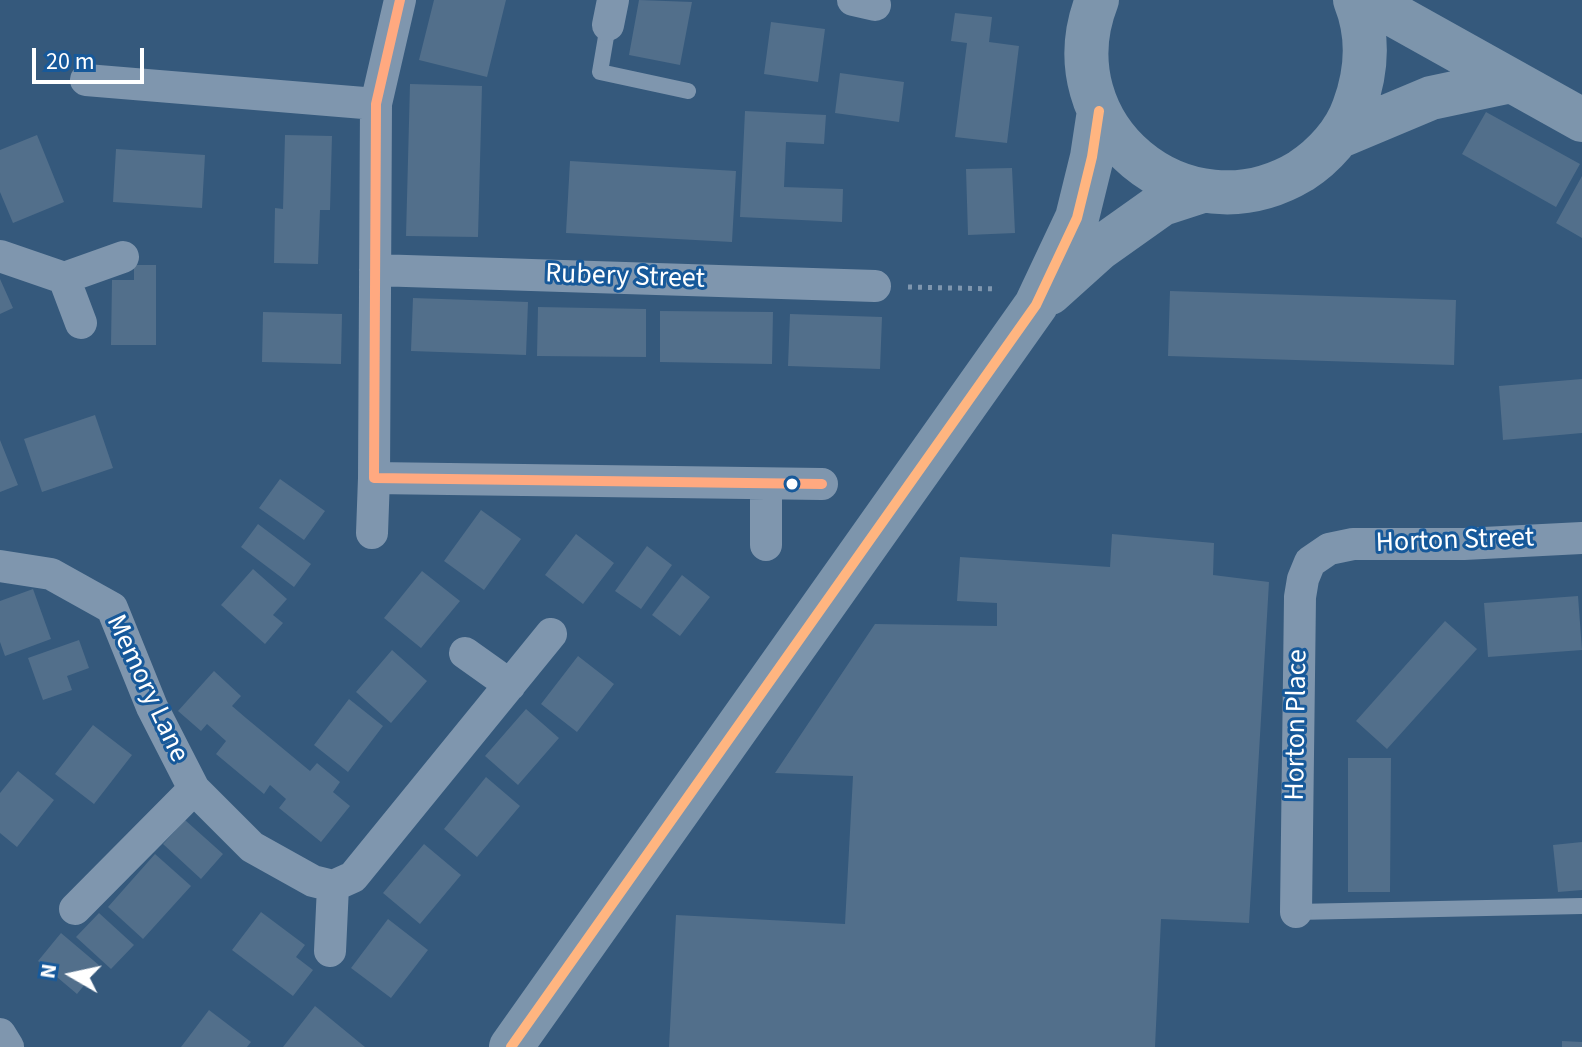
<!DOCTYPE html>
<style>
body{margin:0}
#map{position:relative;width:1582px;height:1047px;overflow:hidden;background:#35597c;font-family:"Source Sans 3",sans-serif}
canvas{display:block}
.north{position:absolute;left:32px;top:935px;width:80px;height:80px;-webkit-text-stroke:6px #17599a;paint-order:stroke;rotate:279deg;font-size:22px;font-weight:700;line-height:32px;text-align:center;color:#fff}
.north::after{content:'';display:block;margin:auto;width:28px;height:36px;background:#fff;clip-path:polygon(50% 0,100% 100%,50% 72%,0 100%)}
.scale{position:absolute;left:32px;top:48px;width:112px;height:36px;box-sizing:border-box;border:4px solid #fff;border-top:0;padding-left:10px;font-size:24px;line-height:28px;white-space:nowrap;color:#fff;-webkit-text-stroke:6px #17599a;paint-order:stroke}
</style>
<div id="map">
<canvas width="1582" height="1047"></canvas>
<div class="north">N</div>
<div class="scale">20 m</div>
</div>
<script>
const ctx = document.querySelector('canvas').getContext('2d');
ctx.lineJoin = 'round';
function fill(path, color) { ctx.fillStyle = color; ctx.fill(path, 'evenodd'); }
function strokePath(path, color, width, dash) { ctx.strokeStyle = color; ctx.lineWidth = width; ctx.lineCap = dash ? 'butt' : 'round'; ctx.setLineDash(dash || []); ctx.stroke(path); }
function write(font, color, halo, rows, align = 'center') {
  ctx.font = font + ' "Source Sans 3",sans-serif'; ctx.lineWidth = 6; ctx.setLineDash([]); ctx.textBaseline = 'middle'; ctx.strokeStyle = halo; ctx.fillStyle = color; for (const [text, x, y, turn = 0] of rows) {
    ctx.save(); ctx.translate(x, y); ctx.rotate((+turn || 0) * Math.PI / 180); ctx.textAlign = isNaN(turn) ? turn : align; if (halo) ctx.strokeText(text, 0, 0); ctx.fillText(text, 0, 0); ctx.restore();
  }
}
const building = new Path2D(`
 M 434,0 L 506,0 L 487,77 L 419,60 Z
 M 639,0 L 692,2 L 680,65 L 629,55 Z
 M 955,13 L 992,17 L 989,42 L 1019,46 L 1007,143 L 955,137 L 967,43 L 951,41 Z
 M 771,22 L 825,29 L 818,82 L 764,74 Z
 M 840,73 L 904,82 L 899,122 L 835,113 Z
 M 410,84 L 482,86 L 478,237 L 406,236 Z
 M 745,111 L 826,115 L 824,144 L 786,142 L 784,187 L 843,189 L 842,222 L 740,217 Z
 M 1486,112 L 1580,164 L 1556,207 L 1462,154 Z
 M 37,135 L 64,202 L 13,223 L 0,192 L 0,150 Z
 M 285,135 L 332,136 L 330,210 L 320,210 L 318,264 L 274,263 L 275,208 L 283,209 Z
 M 116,149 L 205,155 L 202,208 L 113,202 Z
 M 570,161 L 736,171 L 732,242 L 566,233 Z
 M 1012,168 L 1015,233 L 968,235 L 966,169 Z
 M 1582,176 L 1582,238 L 1556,223 Z
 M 134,265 L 156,265 L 156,345 L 111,345 L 112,280 L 134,280 Z
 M 0,279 L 13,308 L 0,314 Z
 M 1170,291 L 1456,300 L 1454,365 L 1168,356 Z
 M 413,298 L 528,302 L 526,355 L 411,351 Z
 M 538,307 L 646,309 L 646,357 L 537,356 Z
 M 660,311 L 773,312 L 772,364 L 660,362 Z
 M 263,312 L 342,314 L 341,364 L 262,362 Z
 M 790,314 L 882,317 L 880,369 L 788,366 Z
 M 1582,379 L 1582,433 L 1503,440 L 1499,386 Z
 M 95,415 L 113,468 L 42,492 L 24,439 Z
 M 0,440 L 18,485 L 0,492 Z
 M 280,479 L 325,511 L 304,540 L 259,508 Z
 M 481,510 L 521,539 L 484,590 L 444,561 Z
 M 258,524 L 311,564 L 294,587 L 241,547 Z
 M 576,534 L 614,563 L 583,604 L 545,575 Z
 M 1112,534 L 1214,543 L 1213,575 L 1269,582 L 1249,923 L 1161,919 L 1155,1047 L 669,1047 L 676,915 L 845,924 L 853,776 L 775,773 L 875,624 L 997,626 L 997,603 L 957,601 L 960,557 L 1110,567 Z
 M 647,546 L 672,565 L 641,609 L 615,591 Z
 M 253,569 L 287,599 L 273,615 L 283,623 L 265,644 L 221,605 Z
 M 422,571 L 460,601 L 421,648 L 384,618 Z
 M 682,575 L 710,597 L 680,636 L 652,615 Z
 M 33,589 L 51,639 L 5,656 L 0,642 L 0,601 Z
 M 1578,596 L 1582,650 L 1488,657 L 1484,603 Z
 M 1445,621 L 1477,649 L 1387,749 L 1356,721 Z
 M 79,640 L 89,668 L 67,676 L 72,690 L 43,700 L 28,658 Z
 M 392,650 L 427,681 L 391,723 L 356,692 Z
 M 578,656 L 614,684 L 577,732 L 541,704 Z
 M 214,671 L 241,696 L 232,706 L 246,718 L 310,771 L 317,763 L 340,782 L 333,792 L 350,806 L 321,842 L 279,808 L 286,799 L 270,785 L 264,794 L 216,754 L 226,741 L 207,724 L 201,731 L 178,711 Z
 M 349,699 L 383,726 L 348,772 L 314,745 Z
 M 526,709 L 559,738 L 518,785 L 485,756 Z
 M 93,725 L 132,755 L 94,804 L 55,774 Z
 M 1348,758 L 1391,758 L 1390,892 L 1348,892 Z
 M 18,771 L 54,800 L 17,847 L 0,833 L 0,793 Z
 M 486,777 L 520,806 L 477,857 L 444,829 Z
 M 185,820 L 223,854 L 201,879 L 163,844 Z
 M 1582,842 L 1582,890 L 1558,892 L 1553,845 Z
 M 424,844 L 461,875 L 420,924 L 383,893 Z
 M 155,854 L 191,886 L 143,939 L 108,907 Z
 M 261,912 L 305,945 L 296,957 L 313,970 L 293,996 L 232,950 Z
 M 99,913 L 134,945 L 111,969 L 76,937 Z
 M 388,919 L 428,950 L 391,998 L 351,968 Z
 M 61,933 L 100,966 L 77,994 L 38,961 Z
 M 315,1006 L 365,1047 L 283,1047 Z
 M 209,1010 L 251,1042 L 247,1047 L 181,1047 Z
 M 1562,1041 L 1582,1042 L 1582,1047 L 1562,1047 Z`);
const path = new Path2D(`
 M 908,287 L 998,289`);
const lane = new Path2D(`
 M 608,25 L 600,72 L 688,91
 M 1296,912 L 1582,906`);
const street = new Path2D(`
 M 400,0 L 376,104 L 374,478 L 822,484
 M 853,0 L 875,5
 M 608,25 L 613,0
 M 86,80 L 376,104
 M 0,256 L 64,278 L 123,257
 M 375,270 L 875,286
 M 64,278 L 81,323
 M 766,484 L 766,545
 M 372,533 L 374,478
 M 0,566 L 51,574 L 112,608 L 152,707 L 194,789 L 252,847 L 313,881 L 333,886 L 353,877 L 551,634
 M 465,653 L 510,685
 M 75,909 L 194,789
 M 1296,912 L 1300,597 L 1303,579 L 1310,562 L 1329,549 L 1353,544 L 1464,544 L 1582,538
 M 330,951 L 333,886
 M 0,1034 L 8,1047`);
const primary = new Path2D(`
 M 1097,0 C 1047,127 1185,241 1301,171 C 1324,156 1345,133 1354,107 C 1367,72 1369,35 1355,0
 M 1367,0 L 1582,120
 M 1338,137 L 1431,98 L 1511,81
 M 1050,293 L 1100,248 L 1162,204 L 1202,191
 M 511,1047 L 1036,305 L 1077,218 L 1092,157 L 1099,111`);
const bus1 = new Path2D(`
 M 511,1047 L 1036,305 L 1077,218 L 1092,157 L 1099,111`);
const bus2 = new Path2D(`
 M 400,0 L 376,104 L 374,478 L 822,484`);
const markers = [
 [792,484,7,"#fff"]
];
const streetNames = [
 ["Rubery Street",625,278,2],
 ["Horton Street",1455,542,-2],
 ["Memory Lane",146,689,65],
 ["Horton Place",1298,725,-89]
];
fill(building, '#526f8b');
strokePath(path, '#7f96ae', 5, [4, 6]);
strokePath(lane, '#7f96ae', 16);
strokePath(street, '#7f96ae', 32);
strokePath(primary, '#7d95ac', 44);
strokePath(bus1, '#ffb580', 10);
strokePath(bus2, '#ffa980', 10);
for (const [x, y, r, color] of markers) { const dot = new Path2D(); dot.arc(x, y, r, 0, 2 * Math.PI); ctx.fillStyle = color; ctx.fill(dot); strokePath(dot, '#17599a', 3); }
write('28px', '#fff', '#17599a', streetNames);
</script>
